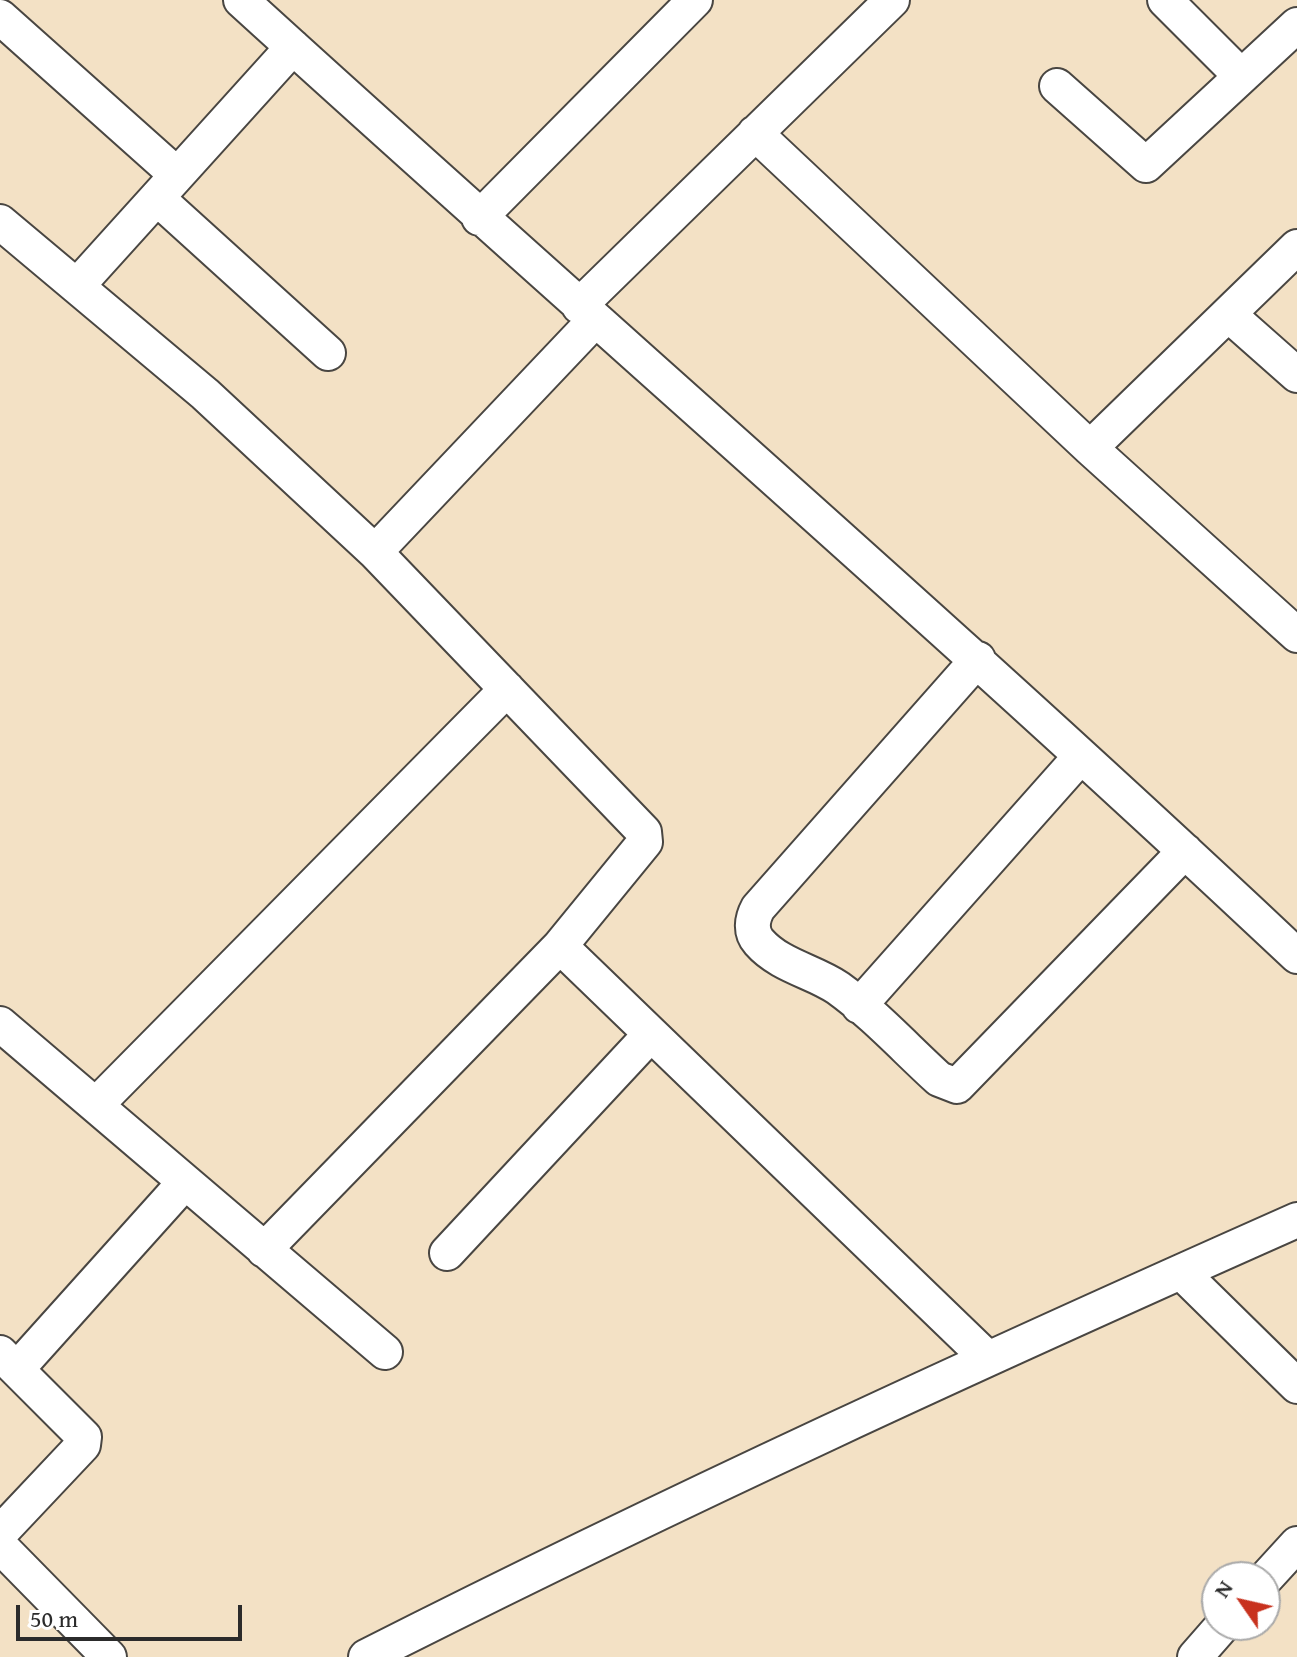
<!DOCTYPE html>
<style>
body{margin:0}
#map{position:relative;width:1297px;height:1657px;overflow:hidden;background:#f3e1c5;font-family:"Gentium Book Plus",serif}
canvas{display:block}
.north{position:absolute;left:1201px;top:1561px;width:80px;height:80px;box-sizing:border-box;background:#fff;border:2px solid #aaa;border-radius:50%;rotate:304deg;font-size:22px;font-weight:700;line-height:32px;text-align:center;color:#2b2b2b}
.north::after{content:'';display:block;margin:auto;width:28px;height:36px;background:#c8321e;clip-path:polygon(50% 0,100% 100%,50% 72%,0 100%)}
.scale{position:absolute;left:16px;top:1605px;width:226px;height:36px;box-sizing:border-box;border:4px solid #2b2b2b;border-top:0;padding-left:10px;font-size:24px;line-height:28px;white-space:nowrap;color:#2b2b2b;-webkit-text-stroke:6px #fff;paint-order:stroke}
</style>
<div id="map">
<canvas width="1297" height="1657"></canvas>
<div class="north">N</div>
<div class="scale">50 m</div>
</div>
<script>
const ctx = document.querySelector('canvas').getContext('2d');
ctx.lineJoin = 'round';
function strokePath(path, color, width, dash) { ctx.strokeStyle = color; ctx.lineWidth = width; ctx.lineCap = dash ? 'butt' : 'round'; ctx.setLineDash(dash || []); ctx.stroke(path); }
const street = new Path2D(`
 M 241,0 C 592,320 951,630 1297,956
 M 1165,0 L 1241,76
 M 0,17 L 177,175
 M 1057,86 L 1146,165 L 1297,25
 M 755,133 L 1090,448 L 1297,635
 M 157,198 L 328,353
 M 479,218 L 695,0
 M 0,222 L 205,394 L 375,552 L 644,832 L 645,842 L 560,946 L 987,1358
 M 77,286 L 293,47
 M 579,306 L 892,0
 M 1228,314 L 1297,375
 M 1090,448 L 1297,247
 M 375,552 L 595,320
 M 978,659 L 758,908 C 752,919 750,932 759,942 C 780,966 813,971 838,988 C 874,1014 906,1049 939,1079 L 957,1086 L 1185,851
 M 859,1006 L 1081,756
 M 0,1024 L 385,1352
 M 96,1105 L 507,689
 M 264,1250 L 560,946
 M 447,1253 L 651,1034
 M 1181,1272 L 1297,1386
 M 17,1369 L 185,1182
 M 0,1533 L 83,1445 L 84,1437 L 0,1353
 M 0,1546 L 109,1657
 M 1265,1579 L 1297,1544
 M 366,1657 C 672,1502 984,1359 1297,1220
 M 1195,1657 L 1223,1625`);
strokePath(street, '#494642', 38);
strokePath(street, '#fff', 34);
</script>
